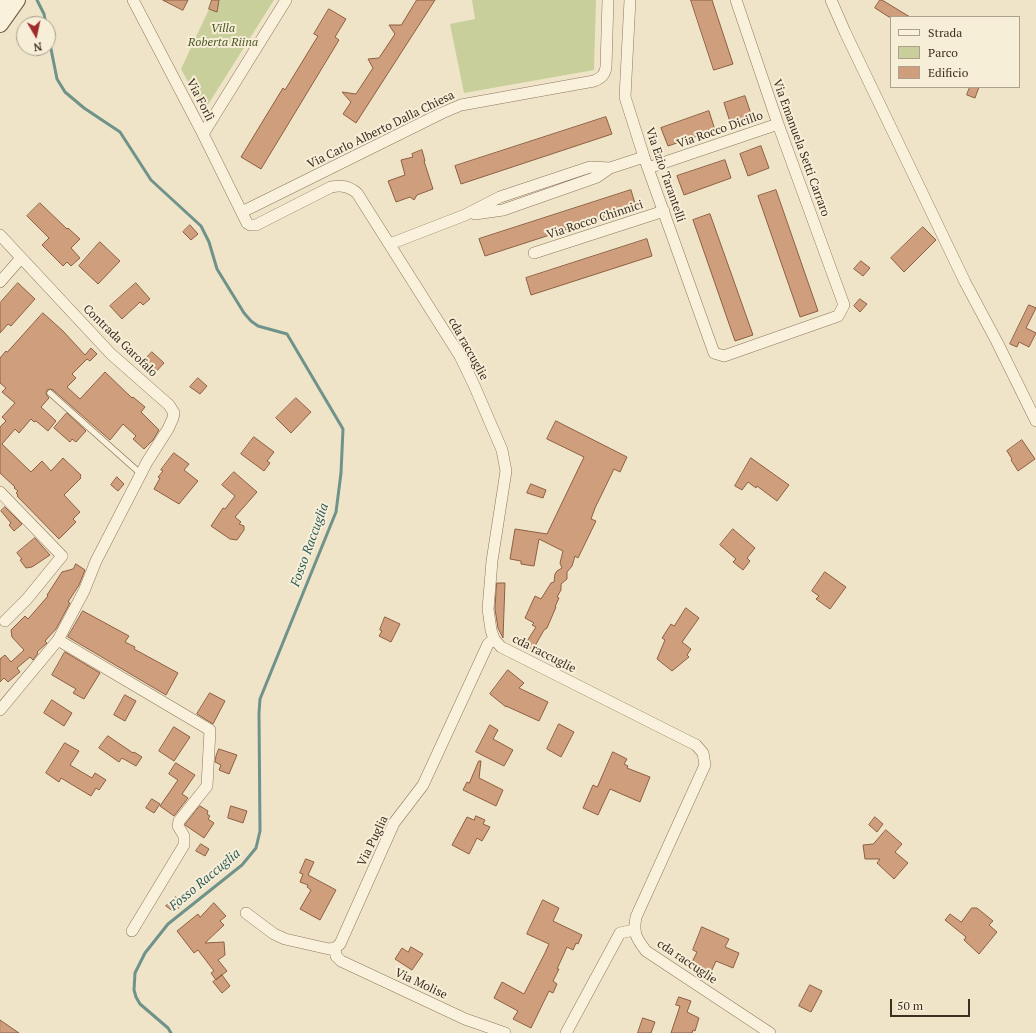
<!DOCTYPE html>
<meta charset="utf-8">
<style>
body{margin:0}
#map{position:relative;width:1036px;height:1033px;overflow:hidden;background:#f0e4c8;font-family:"PT Serif",serif}
canvas{display:block}
.legend{position:absolute;left:890px;top:16px;width:130px;height:72px;box-sizing:border-box;background:#f7eed8;border:1px solid #ada18e;margin:0;padding:5px 7px;list-style:none;font-size:12px;color:#3d2e20}
.legend li{display:flex;align-items:center;gap:8px;height:20px}
.legend b{width:20px;border:1px solid #ada18e}
.north{position:absolute;left:16px;top:16px;width:40px;height:40px;box-sizing:border-box;background:#f7eed8;border:1px solid #ada18e;border-radius:50%;rotate:171deg;font-size:11px;font-weight:700;line-height:16px;text-align:center;color:#3d2e20}
.north::after{content:'';display:block;margin:auto;width:14px;height:18px;background:#9e2a2b;clip-path:polygon(50% 0,100% 100%,50% 72%,0 100%)}
.scale{position:absolute;left:890px;top:999px;width:80px;height:18px;box-sizing:border-box;border:2px solid #3d2e20;border-top:0;padding-left:5px;font-size:12px;line-height:14px;white-space:nowrap;color:#3d2e20;-webkit-text-stroke:3px #f7eed8;paint-order:stroke}
</style>
<div id="map">
<canvas width="1036" height="1033"></canvas>
<ul class="legend">
<li><b style="height:5px;background:#faf1dc"></b>Strada</li>
<li><b style="height:11px;background:#c9cf9b"></b>Parco</li>
<li><b style="height:11px;background:#cf9f7d"></b>Edificio</li>
</ul>
<div class="north">N</div>
<div class="scale">50 m</div>
</div>
<script>
const ctx = document.querySelector('canvas').getContext('2d');
ctx.lineJoin = 'round';
function fill(path, color) { ctx.fillStyle = color; ctx.fill(path, 'evenodd'); }
function strokePath(path, color, width, dash) { ctx.strokeStyle = color; ctx.lineWidth = width; ctx.lineCap = dash ? 'butt' : 'round'; ctx.setLineDash(dash || []); ctx.stroke(path); }
function write(font, color, halo, rows, align = 'center') {
  ctx.font = font + ' "PT Serif",serif'; ctx.lineWidth = 4; ctx.setLineDash([]); ctx.textBaseline = 'middle'; ctx.strokeStyle = halo; ctx.fillStyle = color; for (const [text, x, y, turn = 0] of rows) {
    ctx.save(); ctx.translate(x, y); ctx.rotate((+turn || 0) * Math.PI / 180); ctx.textAlign = isNaN(turn) ? turn : align; if (halo) ctx.strokeText(text, 0, 0); ctx.fillText(text, 0, 0); ctx.restore();
  }
}
const green = new Path2D(`
 M 219,0 L 274,0 L 204,111 L 181,69 L 209,9 L 217,11 Z
 M 472,0 L 596,0 L 594,70 L 464,93 L 450,24 L 475,19 Z`);
const stream = new Path2D(`
 M 37,0 L 44,14 L 46,24
 M 48,34 L 57,79 L 65,92 L 84,108 L 120,132 L 151,180 L 201,226 L 209,242 L 217,269 L 244,313 L 251,321 L 258,326 L 287,334 L 343,429 L 341,473 L 336,512 L 260,699 L 259,713 L 260,831 L 256,848 L 242,865 L 168,924 L 145,953 L 135,973 L 134,990 L 136,997 L 140,1004 L 168,1028 L 171,1033`);
const building = new Path2D(`
 M 163,0 L 188,0 L 183,10 Z
 M 212,0 L 219,0 L 217,12 L 209,9 Z
 M 417,0 L 435,0 L 356,123 L 343,114 L 351,102 L 342,92 L 356,94 L 373,68 L 368,59 L 379,58 L 395,34 L 389,25 L 401,25 Z
 M 691,0 L 712,0 L 733,64 L 714,70 Z
 M 880,0 L 882,0 L 910,17 L 889,17 L 875,8 Z
 M 329,9 L 346,19 L 335,37 L 339,40 L 261,169 L 241,157 L 283,88 L 285,90 L 318,36 L 314,34 Z
 M 970,87 L 979,87 L 975,98 L 967,95 Z
 M 745,96 L 752,117 L 731,125 L 724,103 Z
 M 709,111 L 715,130 L 668,146 L 661,128 Z
 M 606,117 L 612,134 L 461,184 L 455,166 Z
 M 761,146 L 769,168 L 748,176 L 740,154 Z
 M 422,150 L 425,161 L 424,161 L 433,189 L 417,195 L 414,200 L 410,197 L 396,202 L 388,181 L 405,175 L 401,160 L 413,157 L 412,154 Z
 M 725,160 L 731,178 L 684,195 L 677,176 Z
 M 631,190 L 636,207 L 485,256 L 479,239 Z
 M 776,190 L 818,311 L 800,317 L 758,196 Z
 M 40,203 L 67,229 L 68,228 L 80,239 L 71,248 L 80,258 L 71,266 L 67,262 L 63,266 L 42,245 L 49,238 L 27,216 Z
 M 710,214 L 753,335 L 735,341 L 693,220 Z
 M 190,225 L 198,234 L 191,240 L 183,232 Z
 M 923,227 L 936,240 L 904,272 L 891,258 Z
 M 647,239 L 652,256 L 531,295 L 526,278 Z
 M 100,242 L 120,261 L 98,284 L 79,266 Z
 M 861,261 L 870,268 L 863,276 L 854,269 Z
 M 18,283 L 35,299 L 11,326 L 8,324 L 0,333 L 0,303 Z
 M 136,283 L 150,299 L 143,305 L 140,302 L 122,319 L 110,306 Z
 M 860,299 L 867,304 L 860,312 L 854,306 Z
 M 1029,305 L 1036,308 L 1026,328 L 1036,333 L 1029,347 L 1019,342 L 1017,347 L 1010,344 Z
 M 43,313 L 63,331 L 85,355 L 91,348 L 97,354 L 90,361 L 87,359 L 72,374 L 76,378 L 67,387 L 80,399 L 105,372 L 132,398 L 133,397 L 145,407 L 141,412 L 159,430 L 153,440 L 144,449 L 133,439 L 136,436 L 123,424 L 110,440 L 53,390 L 50,389 L 47,390 L 46,394 L 49,398 L 41,407 L 56,421 L 48,431 L 36,421 L 34,422 L 31,419 L 19,433 L 15,429 L 2,444 L 31,472 L 42,461 L 51,471 L 63,458 L 81,475 L 80,477 L 81,478 L 64,495 L 80,512 L 73,519 L 76,522 L 59,539 L 17,496 L 18,495 L 16,493 L 18,491 L 14,488 L 15,487 L 0,473 L 0,427 L 6,421 L 2,417 L 15,403 L 2,392 L 6,388 L 0,383 L 0,358 L 6,351 L 7,352 Z
 M 152,352 L 164,363 L 152,376 L 140,365 Z
 M 198,378 L 207,386 L 200,394 L 190,387 Z
 M 296,398 L 311,412 L 291,433 L 276,418 Z
 M 67,413 L 86,431 L 76,442 L 72,439 L 70,442 L 54,428 Z
 M 556,421 L 627,457 L 620,472 L 614,469 L 595,508 L 591,519 L 596,521 L 578,558 L 575,556 L 572,566 L 567,572 L 567,579 L 561,584 L 561,590 L 557,597 L 559,598 L 555,607 L 556,607 L 547,628 L 544,630 L 531,653 L 524,646 L 536,627 L 532,625 L 534,623 L 525,618 L 535,596 L 541,599 L 551,583 L 554,582 L 555,574 L 557,571 L 562,568 L 560,563 L 563,551 L 539,539 L 534,566 L 521,564 L 521,561 L 510,559 L 515,529 L 547,534 L 584,457 L 547,439 Z
 M 254,437 L 274,452 L 267,461 L 270,463 L 264,471 L 241,454 Z
 M 1022,440 L 1035,459 L 1018,471 L 1011,460 L 1012,459 L 1007,451 Z
 M 174,453 L 189,464 L 184,470 L 198,481 L 179,504 L 154,489 L 160,478 L 158,477 L 163,471 L 161,470 Z
 M 751,458 L 789,485 L 777,501 L 757,486 L 756,488 L 748,482 L 742,490 L 735,486 Z
 M 234,472 L 257,492 L 235,517 L 241,522 L 239,524 L 244,526 L 244,530 L 237,540 L 230,539 L 211,526 L 223,508 L 225,509 L 235,496 L 222,485 Z
 M 117,477 L 124,484 L 118,491 L 111,485 Z
 M 531,484 L 546,490 L 543,498 L 527,493 Z
 M 5,507 L 22,524 L 14,531 L 9,525 L 11,523 L 1,511 Z
 M 733,529 L 755,548 L 747,558 L 750,561 L 743,570 L 733,562 L 736,559 L 720,545 Z
 M 35,538 L 50,555 L 32,567 L 26,568 L 20,560 L 22,559 L 17,553 Z
 M 76,564 L 85,570 L 79,585 L 68,602 L 70,603 L 56,629 L 45,641 L 47,643 L 37,652 L 38,653 L 33,660 L 30,657 L 17,668 L 20,672 L 8,682 L 4,678 L 0,682 L 0,659 L 5,655 L 11,662 L 24,650 L 12,637 L 11,630 L 25,616 L 28,619 L 48,596 L 47,595 L 62,572 L 73,569 Z
 M 825,572 L 846,587 L 830,609 L 816,599 L 819,596 L 812,591 Z
 M 497,583 L 505,583 L 503,638 L 498,628 L 495,609 Z
 M 686,608 L 699,618 L 682,642 L 691,649 L 687,655 L 689,657 L 672,671 L 657,659 L 665,640 L 662,638 L 671,624 L 674,626 Z
 M 83,611 L 129,636 L 125,642 L 135,647 L 134,649 L 178,673 L 166,695 L 68,637 Z
 M 385,617 L 400,624 L 391,642 L 379,636 L 382,631 L 380,630 Z
 M 65,652 L 100,673 L 84,699 L 73,693 L 76,689 L 52,675 Z
 M 508,670 L 524,683 L 519,688 L 548,702 L 539,721 L 506,706 L 506,707 L 490,694 Z
 M 210,693 L 225,701 L 213,724 L 197,714 Z
 M 125,695 L 136,701 L 125,721 L 114,715 Z
 M 52,700 L 72,713 L 64,726 L 44,713 Z
 M 559,724 L 574,732 L 561,757 L 547,749 Z
 M 490,725 L 498,730 L 493,739 L 513,750 L 504,766 L 476,752 Z
 M 174,727 L 190,737 L 174,761 L 159,751 Z
 M 108,736 L 133,753 L 134,752 L 142,757 L 136,766 L 122,758 L 119,762 L 99,748 Z
 M 65,743 L 79,751 L 70,765 L 92,778 L 95,773 L 106,780 L 99,790 L 96,788 L 91,796 L 61,778 L 59,782 L 46,773 Z
 M 219,749 L 237,755 L 229,774 L 219,770 L 221,765 L 215,762 L 216,756 Z
 M 613,752 L 627,759 L 624,764 L 628,766 L 627,768 L 650,777 L 640,802 L 610,789 L 598,815 L 583,808 L 593,785 L 597,787 Z
 M 479,761 L 481,761 L 479,778 L 503,790 L 496,806 L 463,790 L 467,782 L 469,783 Z
 M 176,763 L 195,775 L 182,794 L 188,798 L 174,816 L 160,806 L 178,780 L 169,774 Z
 M 152,799 L 160,804 L 154,813 L 146,808 Z
 M 200,806 L 208,811 L 207,814 L 210,816 L 208,819 L 214,823 L 204,838 L 185,825 Z
 M 231,806 L 247,811 L 243,823 L 228,818 Z
 M 476,816 L 485,820 L 483,824 L 490,827 L 482,841 L 477,838 L 469,854 L 452,845 L 467,817 L 474,820 Z
 M 875,817 L 883,824 L 877,832 L 869,825 Z
 M 886,830 L 902,844 L 895,852 L 908,863 L 894,879 L 877,863 L 880,859 L 865,859 L 863,845 L 873,844 Z
 M 201,844 L 209,849 L 205,856 L 196,851 Z
 M 306,859 L 314,862 L 308,875 L 336,890 L 320,920 L 300,909 L 311,890 L 307,887 L 308,885 L 300,882 L 303,874 L 300,873 Z
 M 176,897 L 183,904 L 174,912 L 166,906 Z
 M 543,900 L 559,908 L 553,921 L 582,935 L 578,944 L 576,943 L 573,950 L 567,947 L 557,969 L 559,969 L 553,981 L 557,984 L 553,993 L 549,991 L 531,1028 L 513,1019 L 518,1011 L 494,998 L 502,982 L 524,994 L 545,953 L 549,944 L 527,934 Z
 M 214,903 L 226,916 L 220,921 L 224,925 L 205,943 L 224,942 L 225,955 L 218,960 L 227,971 L 216,980 L 211,973 L 214,971 L 198,950 L 194,953 L 177,931 L 198,914 L 200,917 Z
 M 972,908 L 977,908 L 993,921 L 989,925 L 997,932 L 979,954 L 964,940 L 966,937 L 945,920 L 950,914 L 961,922 Z
 M 702,927 L 729,939 L 725,947 L 739,953 L 733,968 L 716,961 L 711,972 L 691,964 L 697,952 L 693,950 Z
 M 411,947 L 423,954 L 412,970 L 395,959 L 402,948 L 408,952 Z
 M 222,975 L 230,986 L 222,993 L 213,982 Z
 M 810,985 L 822,991 L 811,1012 L 799,1006 Z
 M 679,997 L 691,1001 L 687,1012 L 699,1018 L 695,1031 L 693,1030 L 692,1033 L 671,1033 L 680,1006 L 676,1005 Z
 M 643,1018 L 655,1022 L 651,1033 L 638,1033 Z
 M 0,1020 L 19,1033 L 0,1033 Z`);
const service = new Path2D(`
 M 50,393 L 141,474`);
const minor = new Path2D(`
 M 133,0 L 203,134 L 247,223 L 250,225 L 256,225 L 331,187 C 342,185 348,186 357,193 L 460,356 L 474,385 L 502,450 L 506,471 L 492,561 L 488,609 L 491,630 L 494,639 L 501,647 L 523,658 L 696,745 L 703,753 L 705,765 L 636,917 C 633,933 636,938 646,951 L 770,1033
 M 630,0 L 625,97 L 644,157 L 714,353 L 724,356 L 838,316 L 844,305 L 778,124 L 736,0
 M 831,0 L 845,32 L 965,282 L 997,342 L 1036,421
 M 203,134 L 286,0
 M 648,168 L 778,124
 M 242,212 L 442,113 L 461,105 L 594,81 C 601,78 605,75 606,67 L 608,0
 M 475,214 L 503,210 L 597,177 L 610,168 L 644,157
 M 0,235 L 111,354 L 169,405 L 174,413 L 173,418 L 168,429 L 147,462 L 96,561 L 84,591 L 58,640 L 0,710
 M 390,244 L 465,215 L 500,197 L 590,167 L 610,168
 M 534,253 L 664,211
 M 0,282 L 21,258
 M 0,492 L 62,556 L 27,599 L 5,621
 M 58,640 L 210,730 L 207,786 L 179,821 L 178,826 L 184,836 L 184,845 L 132,931
 M 246,913 L 274,934 L 285,939 L 329,949 L 335,948 L 340,944 L 394,823 L 423,785 L 488,644 L 494,639
 M 335,948 L 336,956 L 341,961 L 465,1019 L 505,1033
 M 566,1033 L 620,933 L 634,930`);
const tertiary = new Path2D(`
 M 0,5 L 16,1`);
const secondary = new Path2D(`
 M 0,24 L 17,0`);
const parkNames = [
 ["Villa",223,29],
 ["Roberta Riina",223,43]
];
const streetNames = [
 ["Via Forlì",200,100,63],
 ["Via Carlo Alberto Dalla Chiesa",381,130,-26],
 ["Via Rocco Dicillo",720,130,-19],
 ["Via Emanuela Setti Carraro",801,148,70],
 ["Via Ezio Tarantelli",665,175,71],
 ["Via Rocco Chinnici",595,220,-18],
 ["Contrada Garofalo",120,341,44],
 ["cda raccuglie",468,349,61],
 ["cda raccuglie",544,654,27],
 ["Via Puglia",373,841,-64],
 ["cda raccuglie",687,962,34],
 ["Via Molise",421,984,25]
];
const waterNames = [
 ["Fosso Raccuglia",310,545,-70],
 ["Fosso Raccuglia",205,880,-40]
];
fill(green, '#c9cf9b');
strokePath(stream, '#6f938a', 3);
fill(building, '#cf9f7d');
strokePath(building, '#8d5f41', 1);
strokePath(service, '#8d765c', 7);
strokePath(minor, '#8d765c', 12);
strokePath(tertiary, '#8d765c', 16);
strokePath(secondary, '#6f573f', 18);
strokePath(service, '#faf1dc', 5.5);
strokePath(minor, '#faf1dc', 11);
strokePath(tertiary, '#faf1dc', 14);
strokePath(secondary, '#faf1dc', 16);
write('italic 12px', '#4d5a26', '#f7eed8', parkNames);
write('12px', '#3d2e20', '#f7eed8', streetNames);
write('italic 13px', '#2f5d5a', '#f7eed8', waterNames);
</script>
